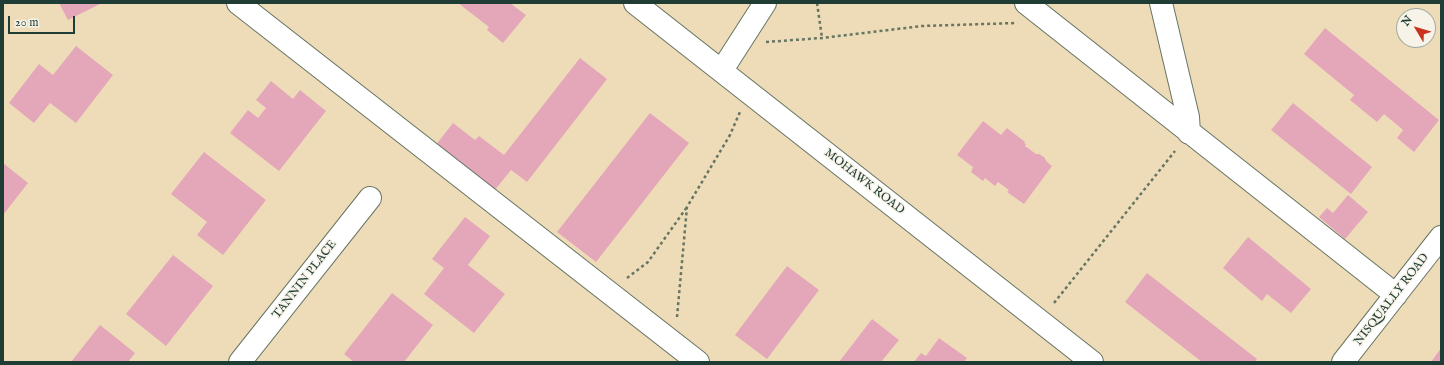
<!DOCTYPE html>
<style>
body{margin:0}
#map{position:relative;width:1444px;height:365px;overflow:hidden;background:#eedcb9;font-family:"IM FELL English",serif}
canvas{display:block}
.frame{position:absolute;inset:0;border:4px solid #1f3d34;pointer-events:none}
.north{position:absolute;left:1396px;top:8px;width:40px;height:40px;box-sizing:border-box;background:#f7f3e8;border:1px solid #a1aaa0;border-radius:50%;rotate:308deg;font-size:11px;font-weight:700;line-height:16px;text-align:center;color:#1f3d34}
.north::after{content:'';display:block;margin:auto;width:14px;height:18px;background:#c8321e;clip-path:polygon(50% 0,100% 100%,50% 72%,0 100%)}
.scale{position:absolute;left:8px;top:16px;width:67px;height:18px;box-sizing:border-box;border:2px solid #1f3d34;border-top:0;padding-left:5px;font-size:12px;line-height:14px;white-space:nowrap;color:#1f3d34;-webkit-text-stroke:3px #f7f3e8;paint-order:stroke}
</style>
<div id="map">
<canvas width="1444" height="365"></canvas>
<div class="frame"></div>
<div class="north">N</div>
<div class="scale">20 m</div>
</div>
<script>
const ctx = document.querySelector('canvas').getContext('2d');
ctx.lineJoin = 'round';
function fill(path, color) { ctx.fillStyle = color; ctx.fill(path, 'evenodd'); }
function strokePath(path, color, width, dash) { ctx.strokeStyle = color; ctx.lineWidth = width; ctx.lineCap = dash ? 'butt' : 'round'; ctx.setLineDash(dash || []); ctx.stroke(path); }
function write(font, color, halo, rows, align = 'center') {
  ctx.font = font + ' "IM FELL English",serif'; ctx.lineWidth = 3; ctx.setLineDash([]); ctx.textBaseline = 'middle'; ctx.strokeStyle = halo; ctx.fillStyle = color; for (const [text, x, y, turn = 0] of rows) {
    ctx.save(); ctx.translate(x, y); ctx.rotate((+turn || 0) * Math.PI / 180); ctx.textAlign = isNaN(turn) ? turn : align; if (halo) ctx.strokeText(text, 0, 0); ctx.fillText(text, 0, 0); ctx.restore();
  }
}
const building = new Path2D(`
 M 59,3 L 102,3 L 68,20 Z
 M 458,3 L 510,3 L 526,15 L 503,43 L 487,30 L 489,27 Z
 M 1325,28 L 1439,120 L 1414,152 L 1397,138 L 1403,130 L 1384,114 L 1377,122 L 1350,100 L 1354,95 L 1304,54 Z
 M 76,46 L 113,75 L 76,123 L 50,103 L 34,123 L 9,103 L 39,64 L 53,75 Z
 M 580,58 L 607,79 L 527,182 L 511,170 L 494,191 L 435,146 L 453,123 L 475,140 L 479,136 L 504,155 Z
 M 271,81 L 293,99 L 300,90 L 326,111 L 279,171 L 230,133 L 248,110 L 258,118 L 266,108 L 256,100 Z
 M 1293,103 L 1372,167 L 1351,194 L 1271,130 Z
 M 650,113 L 689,143 L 596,262 L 557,232 Z
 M 983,121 L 1001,135 L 1007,128 L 1025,142 L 1024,143 L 1026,144 L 1025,146 L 1036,154 L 1039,154 L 1044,157 L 1047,162 L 1052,166 L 1024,204 L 1007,192 L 1009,190 L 998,182 L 995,186 L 985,178 L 983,181 L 971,172 L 973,167 L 957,155 Z
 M 204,152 L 266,200 L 223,255 L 197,235 L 207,222 L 171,194 Z
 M 3,163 L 28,183 L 3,215 Z
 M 1348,195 L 1368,212 L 1345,239 L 1319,217 L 1327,208 L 1333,213 Z
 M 465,217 L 490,236 L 468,265 L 505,294 L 474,333 L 424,294 L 444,268 L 432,259 Z
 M 1248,237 L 1311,289 L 1291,313 L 1267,294 L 1262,301 L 1223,268 Z
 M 173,255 L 213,286 L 166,346 L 126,314 Z
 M 787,266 L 819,290 L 767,359 L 735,335 Z
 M 1147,273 L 1257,359 L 1255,362 L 1202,362 L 1125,302 Z
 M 392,293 L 433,325 L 404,362 L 354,362 L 344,354 Z
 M 872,319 L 899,340 L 881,362 L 839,362 Z
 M 100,325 L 135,353 L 128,362 L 71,362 Z
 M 939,338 L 967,358 L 964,362 L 914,362 L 921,353 L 926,356 Z
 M 1441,348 L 1441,362 L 1431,362 Z`);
const path = new Path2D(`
 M 817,3 L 822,38
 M 766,42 L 822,38 L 922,26 L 1016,23
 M 627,278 L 648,262 L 687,207
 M 1054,303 L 1175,151
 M 677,317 L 687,207 L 730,135 L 740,112`);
const minor = new Path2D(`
 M 238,3 L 698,362
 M 635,3 L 1092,362
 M 1026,3 L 1396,295
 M 1161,3 L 1188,117 L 1189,133
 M 722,70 L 765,3
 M 240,362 L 370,198
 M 1343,362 L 1441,237`);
const streetNames = [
 ["MOHAWK ROAD",864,182,38],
 ["TANNIN PLACE",305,280,-52],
 ["NISQUALLY ROAD",1392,300,-52]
];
fill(building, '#e4a7b9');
strokePath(minor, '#677563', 24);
strokePath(path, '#677563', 2.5, [3, 3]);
strokePath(minor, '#fff', 22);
write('12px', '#1f3d34', '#f7f3e8', streetNames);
</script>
